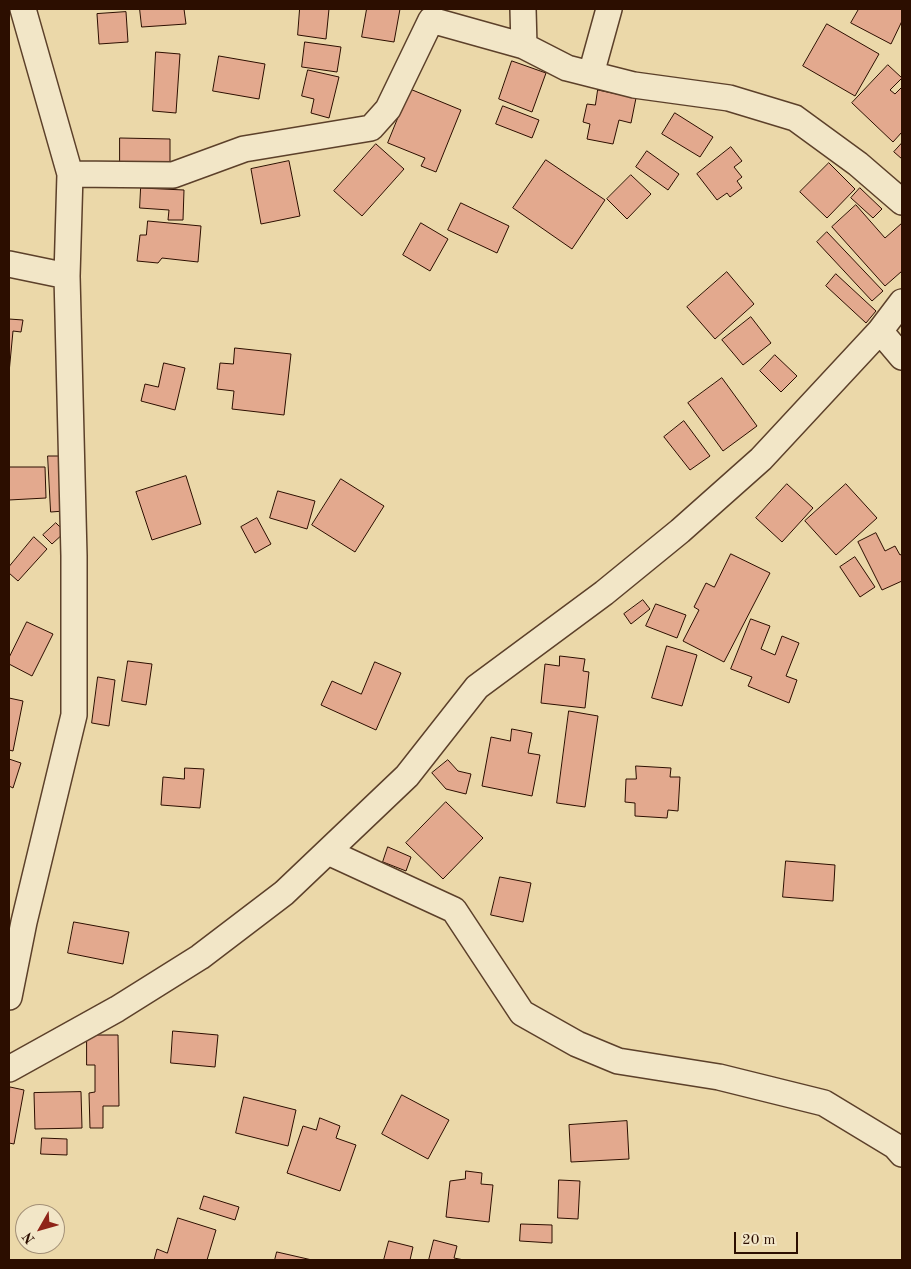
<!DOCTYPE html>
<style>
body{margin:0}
#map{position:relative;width:911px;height:1269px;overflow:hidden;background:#ebd8a9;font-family:"Old Standard TT",serif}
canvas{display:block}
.frame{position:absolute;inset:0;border:10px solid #2c0e00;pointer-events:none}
.north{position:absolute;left:15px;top:1204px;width:50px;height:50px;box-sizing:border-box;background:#f2e6c7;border:1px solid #a39077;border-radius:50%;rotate:232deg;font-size:14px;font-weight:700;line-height:20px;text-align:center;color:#2c0e00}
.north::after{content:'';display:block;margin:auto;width:18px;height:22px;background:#8f2418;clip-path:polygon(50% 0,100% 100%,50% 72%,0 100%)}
.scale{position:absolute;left:734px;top:1232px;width:64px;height:22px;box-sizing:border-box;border:2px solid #2c0e00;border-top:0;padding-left:6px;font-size:15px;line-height:18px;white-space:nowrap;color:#2c0e00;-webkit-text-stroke:4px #f2e6c7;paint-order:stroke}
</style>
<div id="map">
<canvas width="911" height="1269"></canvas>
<div class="frame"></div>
<div class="north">N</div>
<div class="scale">20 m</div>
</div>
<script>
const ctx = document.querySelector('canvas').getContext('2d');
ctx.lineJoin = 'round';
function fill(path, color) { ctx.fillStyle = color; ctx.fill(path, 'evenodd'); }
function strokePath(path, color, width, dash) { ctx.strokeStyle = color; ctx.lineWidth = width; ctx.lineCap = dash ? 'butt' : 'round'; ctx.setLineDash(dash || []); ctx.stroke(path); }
const building = new Path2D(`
 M 140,9 L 184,9 L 186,24 L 142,27 Z
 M 300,9 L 329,9 L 326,39 L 298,35 Z
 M 367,9 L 400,9 L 394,42 L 362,37 Z
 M 859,9 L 902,9 L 902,21 L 891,44 L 851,23 Z
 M 126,12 L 128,42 L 99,44 L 97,14 Z
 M 827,24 L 879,54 L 855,96 L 803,66 Z
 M 305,42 L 341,47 L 337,72 L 302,67 Z
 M 156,52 L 180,54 L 176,113 L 153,111 Z
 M 219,56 L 265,64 L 259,99 L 213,91 Z
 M 512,61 L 546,73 L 532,112 L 499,99 Z
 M 888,65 L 902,78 L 890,90 L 895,94 L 902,87 L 902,132 L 893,142 L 852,103 Z
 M 308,70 L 339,77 L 329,118 L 311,113 L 314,99 L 302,96 Z
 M 410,89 L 461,110 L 436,172 L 421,166 L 425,158 L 388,143 Z
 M 598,90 L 636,98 L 631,123 L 619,120 L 613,144 L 587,139 L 590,124 L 583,122 L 587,104 L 595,105 Z
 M 503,106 L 539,120 L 532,138 L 496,124 Z
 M 675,113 L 713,137 L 700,157 L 662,134 Z
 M 120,138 L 170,139 L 170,164 L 120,163 Z
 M 902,143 L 902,159 L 894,152 Z
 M 376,144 L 404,169 L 362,216 L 334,191 Z
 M 731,147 L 742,161 L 734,167 L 742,177 L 737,181 L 742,188 L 730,197 L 727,193 L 717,200 L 697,174 Z
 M 647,151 L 679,174 L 668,190 L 636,167 Z
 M 546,160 L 605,200 L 572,249 L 513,208 Z
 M 289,161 L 300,216 L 261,224 L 251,169 Z
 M 829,163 L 855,189 L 827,218 L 800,192 Z
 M 631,175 L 651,194 L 627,219 L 607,199 Z
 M 141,188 L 184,190 L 183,220 L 168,220 L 169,210 L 140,208 Z
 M 860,188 L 882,209 L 873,218 L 851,198 Z
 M 461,203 L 509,226 L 497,253 L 448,230 Z
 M 856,205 L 885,238 L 902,223 L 902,271 L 885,286 L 832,227 Z
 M 148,221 L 201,226 L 198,262 L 162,258 L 158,263 L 137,261 L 140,235 L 146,235 Z
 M 421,223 L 448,239 L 430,271 L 403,255 Z
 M 827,232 L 883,291 L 872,301 L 817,242 Z
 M 727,272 L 754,304 L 715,339 L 687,307 Z
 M 836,274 L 876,311 L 866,323 L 826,286 Z
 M 751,317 L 771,343 L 743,365 L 722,340 Z
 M 9,319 L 23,320 L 21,332 L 13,331 L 9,373 Z
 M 235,348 L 291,354 L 284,415 L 232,409 L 234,391 L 217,389 L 220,363 L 233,364 Z
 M 775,355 L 797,376 L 781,392 L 760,371 Z
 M 164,363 L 185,368 L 175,410 L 141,401 L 145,384 L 158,387 Z
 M 722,378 L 757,426 L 723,451 L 688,403 Z
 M 684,421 L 710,456 L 690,470 L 664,437 Z
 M 48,456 L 61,456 L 64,511 L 51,512 Z
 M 9,467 L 45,467 L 46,498 L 9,500 Z
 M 186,476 L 201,524 L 152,540 L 136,492 Z
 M 341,479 L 384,506 L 355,552 L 312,525 Z
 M 787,484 L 813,508 L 782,542 L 756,518 Z
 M 846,484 L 877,518 L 836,555 L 805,521 Z
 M 278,491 L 315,501 L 307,529 L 270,518 Z
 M 257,518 L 271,544 L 255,553 L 241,527 Z
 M 56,523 L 65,532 L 52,544 L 43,535 Z
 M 876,533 L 885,551 L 895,546 L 900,555 L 902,554 L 902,581 L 882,590 L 858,542 Z
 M 34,537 L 47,549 L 18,581 L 9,573 L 9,567 Z
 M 731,554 L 770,573 L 724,662 L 683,641 L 699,610 L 694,607 L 706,583 L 714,587 Z
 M 855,557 L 875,587 L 860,597 L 840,567 Z
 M 643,600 L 650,609 L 631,624 L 624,614 Z
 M 656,604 L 686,615 L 677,638 L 646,626 Z
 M 751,619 L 770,626 L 761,649 L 775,655 L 782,636 L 799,643 L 786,676 L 797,680 L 789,703 L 748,686 L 752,677 L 731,669 Z
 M 27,622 L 53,634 L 32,676 L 9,664 L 9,658 Z
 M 667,646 L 697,655 L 682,706 L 652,698 Z
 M 560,656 L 585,659 L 583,671 L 589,672 L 585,708 L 541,703 L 545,664 L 559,666 Z
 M 128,661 L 152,664 L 146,705 L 122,701 Z
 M 375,662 L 401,673 L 376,730 L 321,705 L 332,681 L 361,694 Z
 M 98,677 L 115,680 L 109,726 L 92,723 Z
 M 9,698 L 23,701 L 13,751 L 9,750 Z
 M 569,711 L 598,716 L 585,807 L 557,803 Z
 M 512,729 L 532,733 L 528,753 L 540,755 L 532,796 L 482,786 L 491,737 L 510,741 Z
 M 9,759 L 21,763 L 13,788 L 9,786 Z
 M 448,760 L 458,771 L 471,774 L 466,794 L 446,789 L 432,773 Z
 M 636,766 L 671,768 L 670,777 L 680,777 L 678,811 L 668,810 L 667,818 L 635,816 L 635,803 L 625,802 L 626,779 L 636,779 Z
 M 185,768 L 204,769 L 200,808 L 161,805 L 163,777 L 184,779 Z
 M 446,802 L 483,838 L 443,879 L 406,843 Z
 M 388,847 L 411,857 L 406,871 L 383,862 Z
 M 786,861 L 835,865 L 833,901 L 783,897 Z
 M 500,877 L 531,883 L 523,922 L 491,915 Z
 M 74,922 L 129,932 L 123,964 L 68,953 Z
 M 173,1031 L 218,1035 L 215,1067 L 171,1063 Z
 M 87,1035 L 118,1035 L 119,1106 L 103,1106 L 103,1128 L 90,1128 L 89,1093 L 95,1092 L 95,1065 L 87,1065 Z
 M 10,1087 L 24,1090 L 14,1144 L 9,1143 Z
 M 81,1092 L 82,1128 L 35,1129 L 34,1093 Z
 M 402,1095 L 449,1120 L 428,1159 L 382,1134 Z
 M 244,1097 L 296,1110 L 288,1146 L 236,1133 Z
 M 320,1118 L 340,1126 L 336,1138 L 356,1145 L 340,1191 L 287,1173 L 303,1126 L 316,1130 Z
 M 627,1121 L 629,1159 L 571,1162 L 569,1125 Z
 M 42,1138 L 67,1139 L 67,1155 L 41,1154 Z
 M 466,1171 L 482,1173 L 481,1184 L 493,1185 L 489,1222 L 446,1217 L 450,1181 L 465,1179 Z
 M 559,1180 L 580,1181 L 578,1219 L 558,1218 Z
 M 204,1196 L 239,1207 L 235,1220 L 200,1209 Z
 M 178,1218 L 216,1230 L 207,1260 L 154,1260 L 157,1249 L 167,1253 Z
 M 521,1224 L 552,1225 L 552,1243 L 520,1241 Z
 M 434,1240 L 457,1246 L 454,1258 L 464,1260 L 429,1260 Z
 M 389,1241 L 413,1247 L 410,1260 L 384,1260 Z
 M 277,1252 L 312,1260 L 275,1260 Z`);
const street = new Path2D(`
 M 523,9 L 524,46
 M 591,74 L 609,9
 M 70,174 L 173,175 L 244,149 L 371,128 L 388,109 L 431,20 L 524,46 L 567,68 L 634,85 L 729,98 L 795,118 L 858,164 L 902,202
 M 9,264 L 67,276
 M 880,331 L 902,357
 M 328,852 L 454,910 L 522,1013 L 577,1044 L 618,1061 L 719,1077 L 824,1103 L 895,1146 L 902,1154
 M 9,997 L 24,922 L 74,715 L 74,556 L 67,276 L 70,174 L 23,9
 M 9,1069 L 117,1009 L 200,957 L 284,893 L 407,776 L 477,687 L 604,593 L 680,531 L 761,459 L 880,331 L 902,302`);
fill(building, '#e3a98e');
strokePath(building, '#2c0e00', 1);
strokePath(street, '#5c402a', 28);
strokePath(street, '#f2e6c7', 25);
</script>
